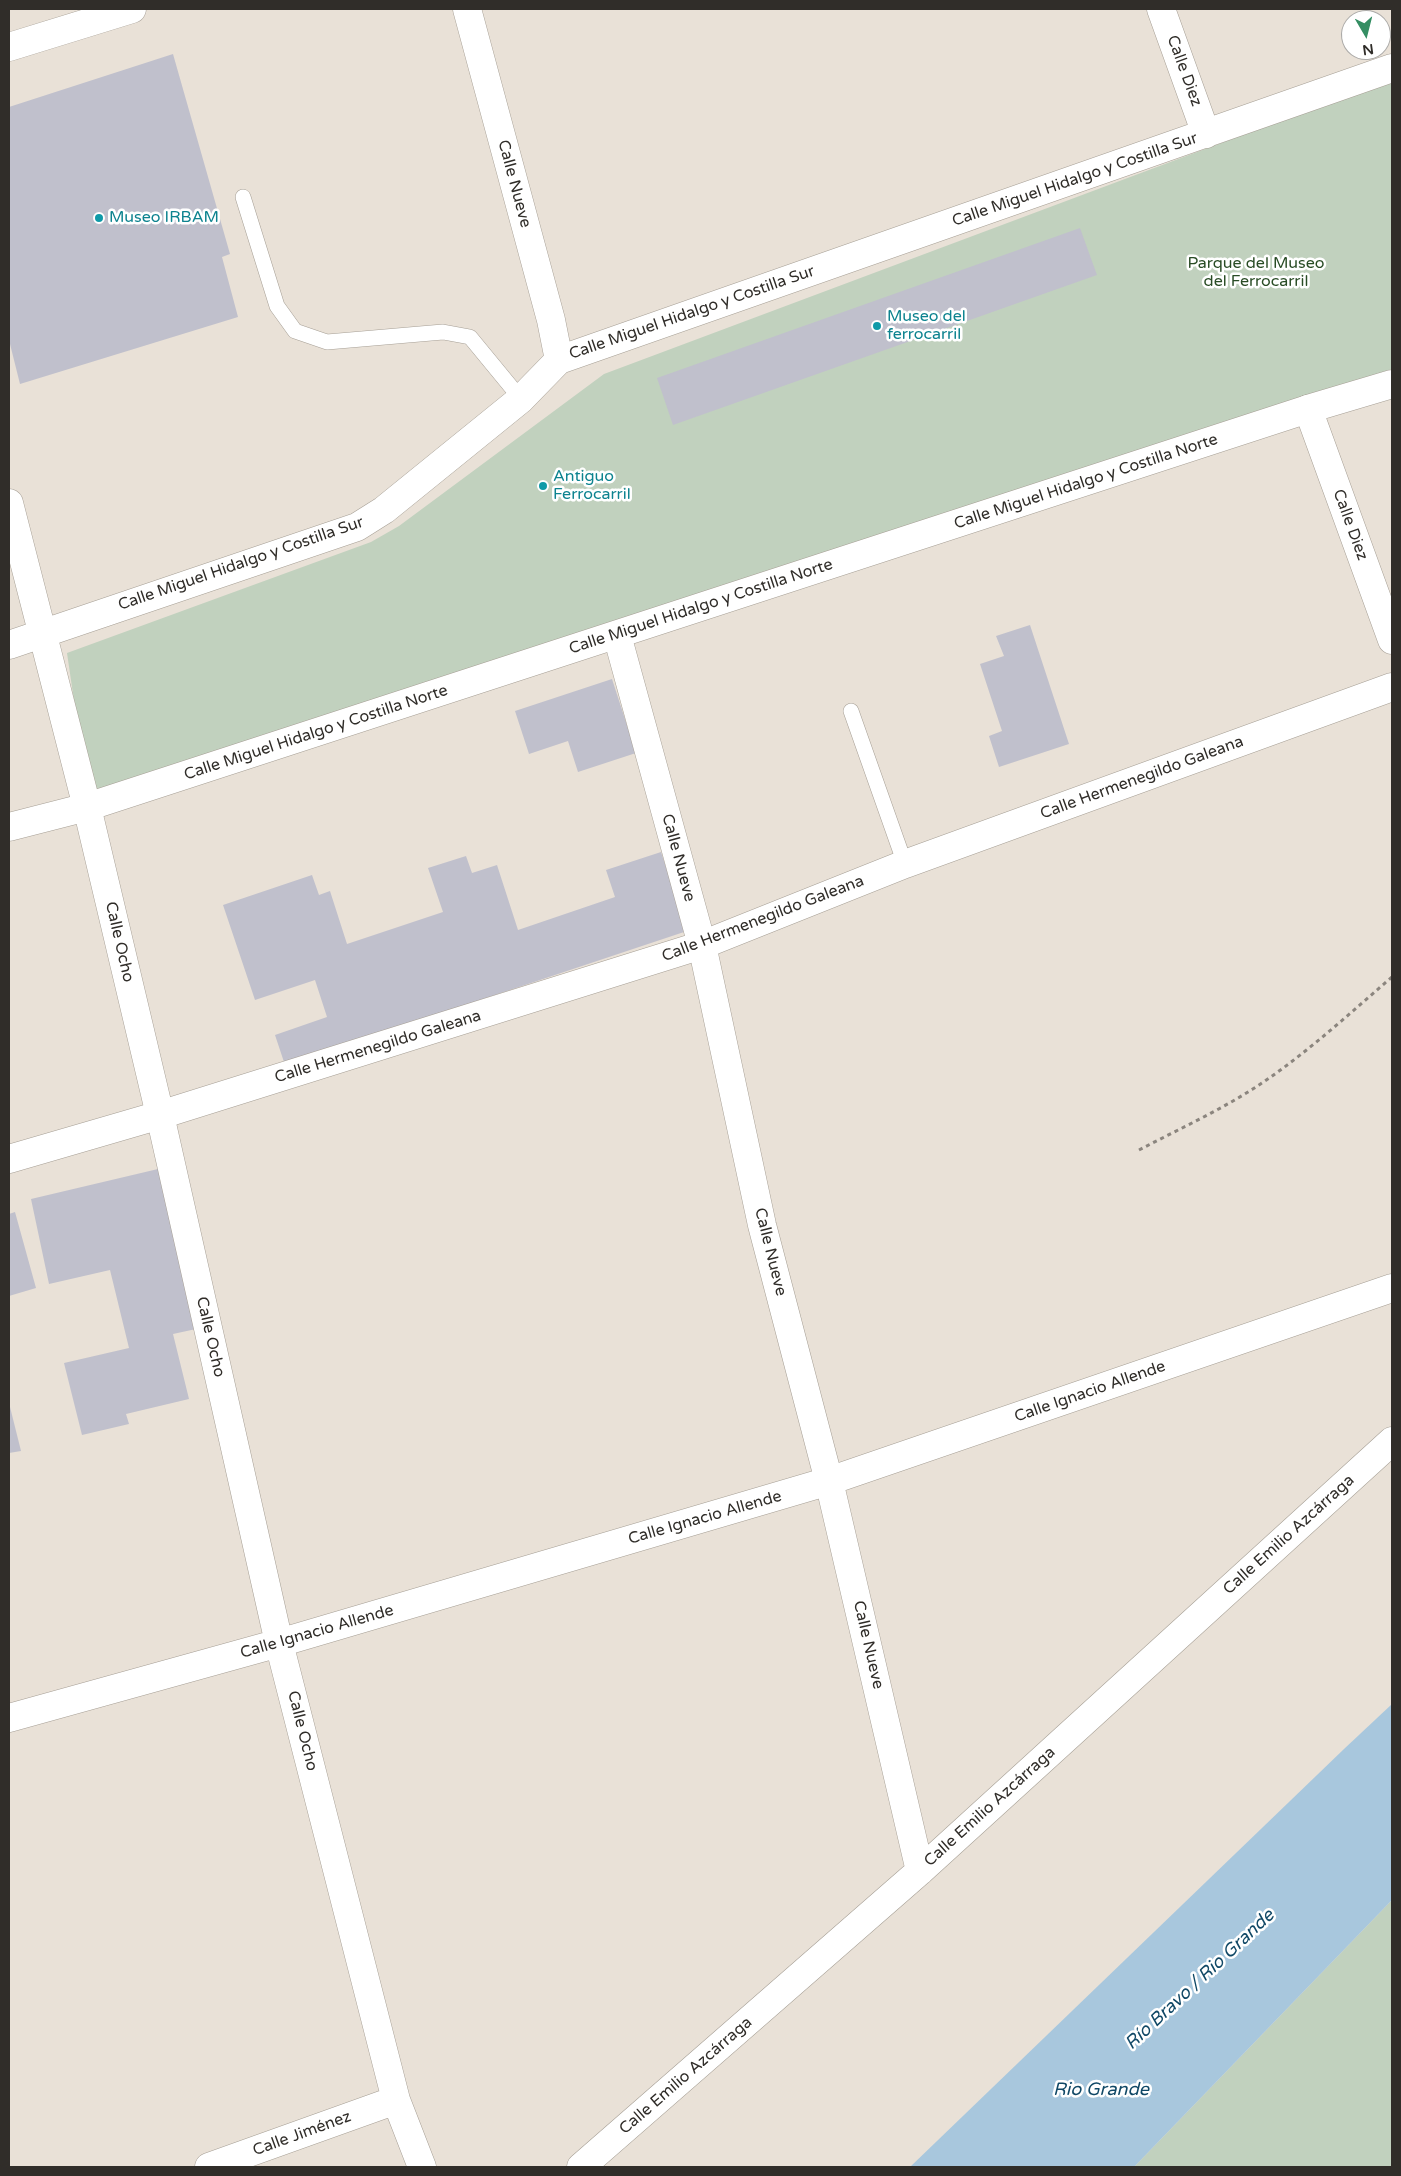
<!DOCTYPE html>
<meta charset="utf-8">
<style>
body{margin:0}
#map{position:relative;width:1401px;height:2176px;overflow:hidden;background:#e9e1d7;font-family:"Varela Round",sans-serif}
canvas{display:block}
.frame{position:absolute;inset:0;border:10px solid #302d29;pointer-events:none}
.north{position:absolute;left:1341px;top:10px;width:50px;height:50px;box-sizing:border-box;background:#fff;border:1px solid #acaba9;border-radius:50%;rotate:172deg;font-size:14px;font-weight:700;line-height:20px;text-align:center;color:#302d29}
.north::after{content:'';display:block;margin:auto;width:18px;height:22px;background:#358e63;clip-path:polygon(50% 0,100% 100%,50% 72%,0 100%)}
</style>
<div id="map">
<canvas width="1401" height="2176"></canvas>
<div class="frame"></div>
<div class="north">N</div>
</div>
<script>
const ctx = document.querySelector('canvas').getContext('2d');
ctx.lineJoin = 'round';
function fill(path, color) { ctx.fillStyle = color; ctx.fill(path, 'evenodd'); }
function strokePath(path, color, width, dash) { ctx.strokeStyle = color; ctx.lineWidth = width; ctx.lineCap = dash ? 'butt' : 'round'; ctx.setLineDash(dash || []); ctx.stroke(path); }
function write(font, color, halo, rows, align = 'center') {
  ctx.font = font + ' "Varela Round",sans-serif'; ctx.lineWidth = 5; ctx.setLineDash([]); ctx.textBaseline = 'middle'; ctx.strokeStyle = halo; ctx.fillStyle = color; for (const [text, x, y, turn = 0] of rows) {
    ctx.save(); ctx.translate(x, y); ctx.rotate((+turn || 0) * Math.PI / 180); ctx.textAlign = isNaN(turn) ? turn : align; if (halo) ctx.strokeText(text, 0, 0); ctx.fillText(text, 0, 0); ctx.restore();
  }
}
const green = new Path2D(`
 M 1392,79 L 1392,369 L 89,803 L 67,653 L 371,542 L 399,526 L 604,374 Z
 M 1392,1900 L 1392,2167 L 1134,2167 Z`);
const water = new Path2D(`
 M 1392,1704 L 1392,1900 L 1134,2167 L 910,2167 L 1344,1749 Z`);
const building = new Path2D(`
 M 173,54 L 230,254 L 222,257 L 238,317 L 20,384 L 9,340 L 9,107 Z
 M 1080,228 L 1097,275 L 673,425 L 657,378 Z
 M 1030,625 L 1069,744 L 999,767 L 989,736 L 1002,731 L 980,664 L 1004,656 L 996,636 Z
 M 612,679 L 636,753 L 578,772 L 568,741 L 529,754 L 515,711 Z
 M 661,852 L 687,931 L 285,1065 L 275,1035 L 327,1017 L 315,980 L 255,1000 L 223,905 L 312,875 L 319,895 L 330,891 L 347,944 L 443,912 L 428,868 L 466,856 L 472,873 L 497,865 L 518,930 L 615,897 L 606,870 Z
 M 158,1169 L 196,1329 L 173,1334 L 189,1399 L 126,1414 L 129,1424 L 82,1435 L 64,1363 L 129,1348 L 110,1270 L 49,1284 L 31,1199 Z
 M 15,1212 L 36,1288 L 9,1296 L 9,1214 Z
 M 9,1403 L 21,1451 L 9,1453 Z`);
const path = new Path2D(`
 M 1139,1150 C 1179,1129 1221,1110 1259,1085 C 1307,1053 1349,1014 1392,977`);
const lane = new Path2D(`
 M 243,197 L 277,306 L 295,331 L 327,342 L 443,332 L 470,337 L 521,399
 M 851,711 L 905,864`);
const street = new Path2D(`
 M 467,9 L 551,320 L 559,360
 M 1161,9 L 1206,134
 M 9,47 L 132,9
 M 1308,409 L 1392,640
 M 9,503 L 87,807 L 160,1115 L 279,1643 L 396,2100 L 422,2167
 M 617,635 L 702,945 L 762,1225 L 829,1481 L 920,1871
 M 9,645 L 357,527 L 384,510 L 521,399 L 559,360 L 1392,68
 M 9,1718 L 279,1643 L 829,1481 L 1392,1288
 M 209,2167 L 396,2100
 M 581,2167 L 920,1871 L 1392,1441`);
const secondary = new Path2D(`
 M 9,827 L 87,807 L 1308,409 L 1392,384
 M 9,1159 L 160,1115 L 702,945 L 905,864 L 1392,687`);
const markers = [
 [99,218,5,"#0f9aa8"],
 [877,326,5,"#0f9aa8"],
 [543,486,5,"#0f9aa8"]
];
const streetNames = [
 ["Calle Diez",1184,71,70],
 ["Calle Miguel Hidalgo y Costilla Sur",1075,180,-19],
 ["Calle Nueve",514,184,75],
 ["Calle Miguel Hidalgo y Costilla Sur",692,313,-19],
 ["Calle Miguel Hidalgo y Costilla Norte",1086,482,-18],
 ["Calle Diez",1350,525,70],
 ["Calle Miguel Hidalgo y Costilla Sur",241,564,-19],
 ["Calle Miguel Hidalgo y Costilla Norte",701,607,-18],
 ["Calle Miguel Hidalgo y Costilla Norte",316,733,-18],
 ["Calle Hermenegildo Galeana",1142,778,-20],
 ["Calle Nueve",678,858,75],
 ["Calle Hermenegildo Galeana",763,919,-21],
 ["Calle Ocho",119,942,77],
 ["Calle Hermenegildo Galeana",378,1047,-17],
 ["Calle Nueve",770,1252,76],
 ["Calle Ocho",210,1337,77],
 ["Calle Ignacio Allende",1090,1392,-19],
 ["Calle Ignacio Allende",705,1518,-16],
 ["Calle Emilio Azcárraga",1289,1535,-42],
 ["Calle Ignacio Allende",317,1632,-16],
 ["Calle Nueve",868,1645,77],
 ["Calle Ocho",302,1731,76],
 ["Calle Emilio Azcárraga",990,1807,-42],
 ["Calle Emilio Azcárraga",686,2076,-41],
 ["Calle Jiménez",302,2134,-20]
];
const cultureNames = [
 ["Museo IRBAM",109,218],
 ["Museo del",887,317],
 ["ferrocarril",887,335],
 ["Antiguo",553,477],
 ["Ferrocarril",553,495]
];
const parkNames = [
 ["Parque del Museo",1256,264],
 ["del Ferrocarril",1256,282]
];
const waterNames = [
 ["Río Bravo / Rio Grande",1200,1980,-43],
 ["Rio Grande",1101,2090]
];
fill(green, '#c1d1be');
fill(water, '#a8c7dd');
fill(building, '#c0c0cc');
strokePath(lane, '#a69f95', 16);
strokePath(street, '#a69f95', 29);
strokePath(secondary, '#a69f95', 29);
strokePath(path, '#8b857e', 3, [4, 4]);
strokePath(lane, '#fff', 15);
strokePath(street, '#fff', 28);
strokePath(secondary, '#fff', 28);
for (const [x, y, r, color] of markers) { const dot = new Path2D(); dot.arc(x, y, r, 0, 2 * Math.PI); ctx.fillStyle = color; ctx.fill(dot); strokePath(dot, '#fff', 2); }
write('16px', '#302d29', '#fff', streetNames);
write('16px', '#0d838f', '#fff', cultureNames, 'left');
write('16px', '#294c25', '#fff', parkNames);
write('italic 18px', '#104866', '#fff', waterNames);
</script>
